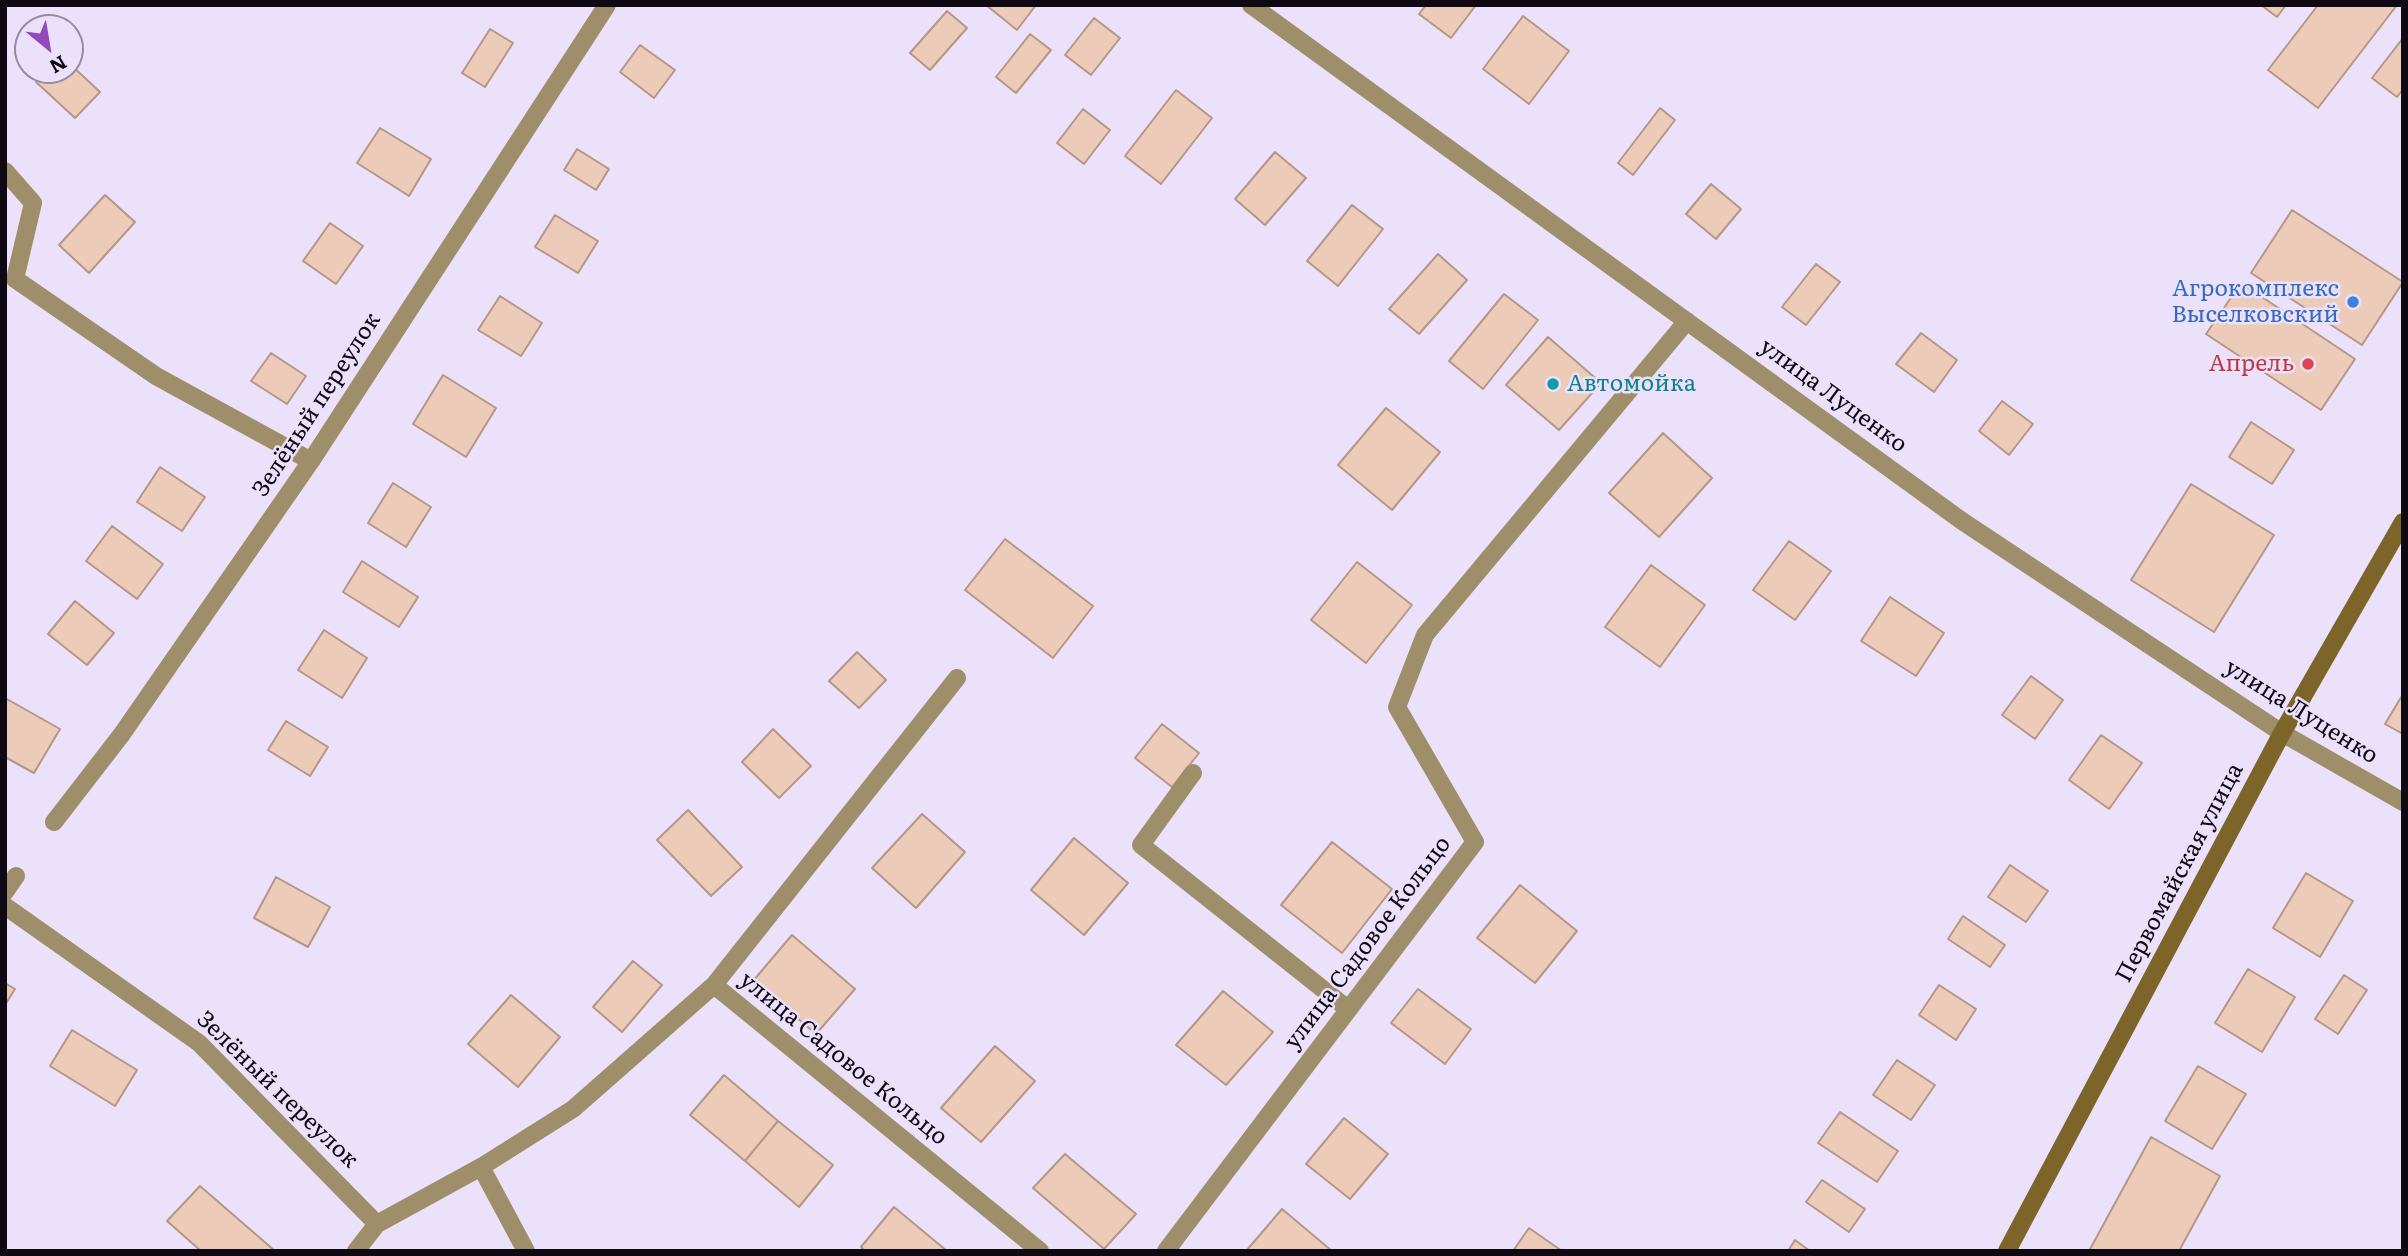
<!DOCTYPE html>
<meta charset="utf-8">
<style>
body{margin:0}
#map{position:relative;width:2408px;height:1256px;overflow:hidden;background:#ece1fb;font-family:Literata,serif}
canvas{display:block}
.frame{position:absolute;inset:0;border:7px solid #0e0913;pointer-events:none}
.north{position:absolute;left:14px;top:14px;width:70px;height:70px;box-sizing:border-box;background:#ece1fb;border:2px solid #938b9e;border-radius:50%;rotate:150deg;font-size:19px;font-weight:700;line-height:28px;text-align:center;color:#0e0913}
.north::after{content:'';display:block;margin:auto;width:24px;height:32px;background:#9349bc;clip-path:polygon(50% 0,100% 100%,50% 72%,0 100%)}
</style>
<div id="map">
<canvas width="2408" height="1256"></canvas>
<div class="frame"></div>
<div class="north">N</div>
</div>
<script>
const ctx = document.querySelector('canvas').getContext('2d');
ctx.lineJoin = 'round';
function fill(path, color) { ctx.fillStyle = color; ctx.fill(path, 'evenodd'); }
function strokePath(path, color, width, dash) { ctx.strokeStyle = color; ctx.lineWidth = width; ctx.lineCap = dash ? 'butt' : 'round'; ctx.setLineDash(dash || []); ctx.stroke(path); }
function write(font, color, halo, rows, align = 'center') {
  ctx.font = font + ' Literata,serif'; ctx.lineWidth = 5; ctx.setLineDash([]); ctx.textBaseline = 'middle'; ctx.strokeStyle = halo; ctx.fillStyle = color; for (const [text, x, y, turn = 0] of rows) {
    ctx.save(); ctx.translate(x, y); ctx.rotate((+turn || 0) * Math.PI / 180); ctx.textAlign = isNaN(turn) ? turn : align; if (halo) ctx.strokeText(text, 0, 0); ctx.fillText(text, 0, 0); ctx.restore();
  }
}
const building = new Path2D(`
 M 986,5 L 1036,5 L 1017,30 Z
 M 1426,5 L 1476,5 L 1451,38 L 1419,14 Z
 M 2261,5 L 2286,5 L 2277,17 Z
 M 2318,5 L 2397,5 L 2318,108 L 2268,70 Z
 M 947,11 L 967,28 L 930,70 L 910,53 Z
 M 1523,16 L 1569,51 L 1529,104 L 1483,69 Z
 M 1094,18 L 1120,38 L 1091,75 L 1065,55 Z
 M 490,29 L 513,43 L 485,87 L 462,73 Z
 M 1030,34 L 1051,50 L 1016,93 L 996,77 Z
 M 2403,38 L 2403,89 L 2397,97 L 2372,78 Z
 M 640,45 L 675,70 L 654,98 L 620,72 Z
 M 70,64 L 100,92 L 75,118 L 36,82 L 48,70 L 70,70 Z
 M 1176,90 L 1212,118 L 1161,184 L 1125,156 Z
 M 1660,108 L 1675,120 L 1633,175 L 1618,163 Z
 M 1083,109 L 1110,130 L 1084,164 L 1057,143 Z
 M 380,128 L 431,159 L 409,196 L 357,163 Z
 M 577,149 L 609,169 L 596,190 L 564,170 Z
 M 1275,152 L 1306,178 L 1265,225 L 1235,199 Z
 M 1711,184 L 1741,209 L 1716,239 L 1686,214 Z
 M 105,195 L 135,222 L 89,273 L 59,245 Z
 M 1352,205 L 1383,229 L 1338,286 L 1307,261 Z
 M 2292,210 L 2403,282 L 2362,345 L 2251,273 Z
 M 555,215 L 598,241 L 578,273 L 535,247 Z
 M 330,223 L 363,246 L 336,284 L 303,261 Z
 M 1438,254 L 1467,280 L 1419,334 L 1389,309 Z
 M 1816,264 L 1840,282 L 1806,325 L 1782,307 Z
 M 2241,283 L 2355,359 L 2321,410 L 2206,334 Z
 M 1504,294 L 1538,320 L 1483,389 L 1449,361 Z
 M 500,296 L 542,323 L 521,356 L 478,330 Z
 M 1921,333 L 1957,360 L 1934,392 L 1896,364 Z
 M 1548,337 L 1601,383 L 1559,430 L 1506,385 Z
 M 271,353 L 306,376 L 287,404 L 251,381 Z
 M 443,375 L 496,408 L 466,457 L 413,424 Z
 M 2002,401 L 2033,424 L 2009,455 L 1979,431 Z
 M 1386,408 L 1440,452 L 1392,510 L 1338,465 Z
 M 2251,422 L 2294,450 L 2272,484 L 2229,457 Z
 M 1663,433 L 1712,478 L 1659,537 L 1609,493 Z
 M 160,467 L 205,497 L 182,531 L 137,502 Z
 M 393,483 L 431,507 L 406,547 L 368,523 Z
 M 2191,484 L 2274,535 L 2214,632 L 2131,580 Z
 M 112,526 L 163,564 L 137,599 L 86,561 Z
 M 1005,539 L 1093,606 L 1053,658 L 965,590 Z
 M 1789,541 L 1831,571 L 1795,620 L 1753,590 Z
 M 362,561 L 418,597 L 399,627 L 343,592 Z
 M 1357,562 L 1412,605 L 1366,663 L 1311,620 Z
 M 1651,565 L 1705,605 L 1660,667 L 1605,627 Z
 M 1890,597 L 1944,633 L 1916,676 L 1861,641 Z
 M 75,601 L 114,633 L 87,665 L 48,634 Z
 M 324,630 L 367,658 L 342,698 L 298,670 Z
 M 857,652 L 886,680 L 859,708 L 829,681 Z
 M 2031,676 L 2063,700 L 2035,739 L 2002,715 Z
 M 2403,694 L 2403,734 L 2385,724 Z
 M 5,698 L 60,729 L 34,773 L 5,757 Z
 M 286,721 L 328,747 L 310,776 L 268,750 Z
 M 1162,724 L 1199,753 L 1172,787 L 1135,758 Z
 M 773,729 L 811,766 L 779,798 L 742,762 Z
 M 2101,735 L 2142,763 L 2109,809 L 2069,780 Z
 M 688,810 L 742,867 L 711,896 L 657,840 Z
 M 922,814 L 965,852 L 916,908 L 872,868 Z
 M 1074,838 L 1128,883 L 1084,935 L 1031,890 Z
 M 1332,842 L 1392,889 L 1342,953 L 1281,905 Z
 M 2010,865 L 2048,891 L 2026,922 L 1988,897 Z
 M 2306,873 L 2353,901 L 2320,957 L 2273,928 Z
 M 276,877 L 330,907 L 308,947 L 254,918 Z
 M 1520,885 L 1577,931 L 1535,983 L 1477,938 Z
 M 1963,916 L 2005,945 L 1990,967 L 1948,939 Z
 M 792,935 L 855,989 L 816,1034 L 753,981 Z
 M 633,961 L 662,985 L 622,1032 L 593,1007 Z
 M 2248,969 L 2295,997 L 2262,1052 L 2215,1023 Z
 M 2344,975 L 2367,990 L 2338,1034 L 2315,1019 Z
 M 5,983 L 15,989 L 5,1005 Z
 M 1939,985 L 1976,1009 L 1956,1040 L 1919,1015 Z
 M 1418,989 L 1471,1029 L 1445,1064 L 1391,1023 Z
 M 1223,991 L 1273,1032 L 1226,1085 L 1176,1045 Z
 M 511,995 L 560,1037 L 518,1087 L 468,1044 Z
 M 72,1030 L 137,1070 L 115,1106 L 50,1066 Z
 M 995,1046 L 1035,1081 L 981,1142 L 941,1108 Z
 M 1897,1060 L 1935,1085 L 1911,1120 L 1873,1095 Z
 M 2198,1066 L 2246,1094 L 2212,1149 L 2165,1121 Z
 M 724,1075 L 778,1121 L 745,1161 L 690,1115 Z
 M 1840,1112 L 1898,1151 L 1877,1182 L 1818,1143 Z
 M 1344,1118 L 1388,1154 L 1350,1199 L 1306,1164 Z
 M 778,1121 L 833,1165 L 799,1207 L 745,1161 Z
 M 2151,1137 L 2220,1176 L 2179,1251 L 2089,1251 Z
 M 1065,1154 L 1136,1214 L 1104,1249 L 1033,1188 Z
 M 1822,1180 L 1865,1209 L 1849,1232 L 1806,1202 Z
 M 200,1186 L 275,1251 L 201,1251 L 167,1221 Z
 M 894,1207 L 947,1251 L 865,1251 L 861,1247 Z
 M 1282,1209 L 1332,1251 L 1246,1251 Z
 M 1529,1228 L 1562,1251 L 1513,1251 Z
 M 1795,1240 L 1810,1251 L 1788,1251 Z`);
const lane = new Path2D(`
 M 5,171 L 33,203 L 15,279 L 156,376 L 311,461
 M 1193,773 L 1141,845 L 1348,1009
 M 481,1167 L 526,1251`);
const street = new Path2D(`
 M 1251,5 L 1962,521 L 2282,733 L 2403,802
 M 54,822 L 122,734 L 311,461 L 607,5
 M 5,892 L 16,876
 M 5,906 L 199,1043 L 377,1224
 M 714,985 L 1040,1251
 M 356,1251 L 377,1224 L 481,1167 L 573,1109 L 714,985 L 957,678
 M 1166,1251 L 1475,842 L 1397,707 L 1425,635 L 1687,321`);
const secondary = new Path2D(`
 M 2007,1251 L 2282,733 L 2403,522`);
const markers = [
 [2353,302,7,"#3f7fe0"],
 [2308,364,7,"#e0444e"],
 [1553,384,7,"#0f9aa8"]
];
const shopNames = [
 ["Агрокомплекс",2339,289],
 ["Выселковский",2339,315]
];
const healthNames = [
 ["Апрель",2294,364]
];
const cultureNames = [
 ["Автомойка",1567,384]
];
const streetNames = [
 ["улица Луценко",1833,396,36],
 ["Зелёный переулок",317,405,-57],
 ["улица Луценко",2301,712,32],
 ["Первомайская улица",2180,873,-62],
 ["улица Садовое Кольцо",1368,943,-53],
 ["улица Садовое Кольцо",843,1059,39],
 ["Зелёный переулок",277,1090,44]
];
fill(building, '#edcbb9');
strokePath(building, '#b69685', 2);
strokePath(lane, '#9f8e6a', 18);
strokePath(street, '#9f8e6a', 18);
strokePath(secondary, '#7d6429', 18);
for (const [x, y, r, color] of markers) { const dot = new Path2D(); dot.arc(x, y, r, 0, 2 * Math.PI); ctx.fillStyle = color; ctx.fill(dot); strokePath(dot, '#ece1fb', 2.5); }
write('23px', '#366cbe', '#ece1fb', shopNames, 'right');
write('23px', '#be3a42', '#ece1fb', healthNames, 'right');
write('23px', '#0d838f', '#ece1fb', cultureNames, 'left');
write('23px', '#0e0913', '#ece1fb', streetNames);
</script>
